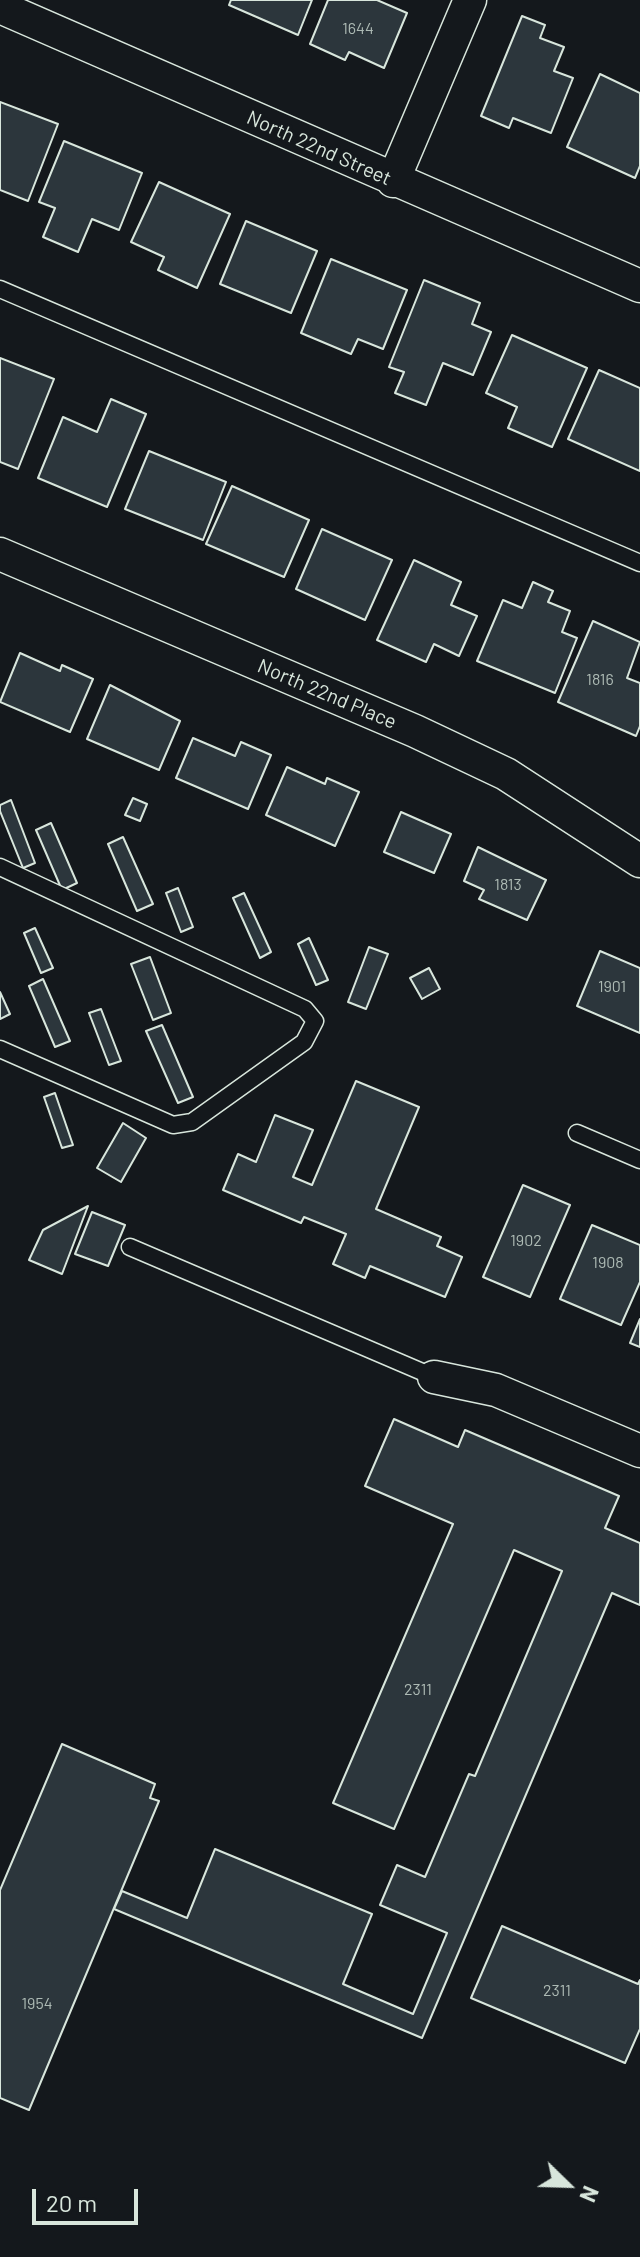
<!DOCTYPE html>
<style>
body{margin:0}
#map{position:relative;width:640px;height:2257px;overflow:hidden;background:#14181c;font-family:Barlow,sans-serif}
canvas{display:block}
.north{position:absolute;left:528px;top:2145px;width:80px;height:80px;-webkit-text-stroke:6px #14181c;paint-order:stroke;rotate:113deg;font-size:22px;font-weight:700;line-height:32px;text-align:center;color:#d8e6dc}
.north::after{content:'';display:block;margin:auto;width:28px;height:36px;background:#d8e6dc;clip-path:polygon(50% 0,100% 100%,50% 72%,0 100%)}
.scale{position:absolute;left:32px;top:2189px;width:106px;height:36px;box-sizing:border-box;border:4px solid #d8e6dc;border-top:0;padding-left:10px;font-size:24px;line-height:28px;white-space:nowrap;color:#d8e6dc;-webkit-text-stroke:6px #14181c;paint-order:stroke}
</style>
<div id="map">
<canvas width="640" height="2257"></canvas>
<div class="north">N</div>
<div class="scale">20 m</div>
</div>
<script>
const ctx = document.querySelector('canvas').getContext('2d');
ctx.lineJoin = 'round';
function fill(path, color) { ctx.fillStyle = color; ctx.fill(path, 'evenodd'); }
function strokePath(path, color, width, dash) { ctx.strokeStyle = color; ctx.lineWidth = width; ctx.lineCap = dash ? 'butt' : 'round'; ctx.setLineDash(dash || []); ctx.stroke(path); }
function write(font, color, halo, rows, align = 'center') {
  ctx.font = font + ' Barlow,sans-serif'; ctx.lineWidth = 6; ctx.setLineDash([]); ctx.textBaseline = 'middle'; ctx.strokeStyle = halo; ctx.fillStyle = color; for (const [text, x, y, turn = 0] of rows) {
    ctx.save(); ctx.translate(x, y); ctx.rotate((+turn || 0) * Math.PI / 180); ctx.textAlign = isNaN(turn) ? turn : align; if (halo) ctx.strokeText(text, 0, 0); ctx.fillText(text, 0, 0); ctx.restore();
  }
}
const building = new Path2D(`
 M 231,0 L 312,0 L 298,35 L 229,5 Z
 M 328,0 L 377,0 L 407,13 L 384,68 L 349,52 L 345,60 L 310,44 Z
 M 522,16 L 545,25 L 540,38 L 564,47 L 554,71 L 573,78 L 551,133 L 513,118 L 509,128 L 481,116 Z
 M 600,74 L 640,93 L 640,166 L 635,178 L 567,147 Z
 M 0,102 L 58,124 L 28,201 L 0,190 Z
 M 64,141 L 142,173 L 119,230 L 92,219 L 78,252 L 43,237 L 55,208 L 39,202 Z
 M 159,182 L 230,214 L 197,288 L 158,270 L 164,257 L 131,242 Z
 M 246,221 L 317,251 L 291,313 L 220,284 Z
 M 331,259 L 407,290 L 383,349 L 358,339 L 351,354 L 301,333 Z
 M 424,280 L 480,303 L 472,324 L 491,332 L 473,375 L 443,363 L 426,405 L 395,393 L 404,372 L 389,367 Z
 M 512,335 L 587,368 L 552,447 L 508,428 L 517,407 L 486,393 Z
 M 0,358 L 54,379 L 18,469 L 0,462 Z
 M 599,370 L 640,388 L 640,471 L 568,439 Z
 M 111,399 L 146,414 L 107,507 L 38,478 L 63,417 L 97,432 Z
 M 149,451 L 226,482 L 203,540 L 125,509 Z
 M 232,486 L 309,520 L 284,577 L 206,544 Z
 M 322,529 L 392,560 L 365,620 L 296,589 Z
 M 414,560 L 461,582 L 451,605 L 477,616 L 459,656 L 434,644 L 426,662 L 377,640 Z
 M 533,582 L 553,591 L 548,602 L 570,611 L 562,632 L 577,638 L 555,693 L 477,661 L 503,600 L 522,608 Z
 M 593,621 L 640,642 L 627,678 L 640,683 L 640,726 L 636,736 L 558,702 Z
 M 20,653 L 60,671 L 62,665 L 93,679 L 70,732 L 0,702 Z
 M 110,685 L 180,721 L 159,770 L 87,739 Z
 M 193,738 L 235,756 L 241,742 L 271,755 L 248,809 L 176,778 Z
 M 287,767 L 325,784 L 327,778 L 359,792 L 335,846 L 266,815 Z
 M 133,798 L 147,804 L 140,821 L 125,815 Z
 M 11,800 L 35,863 L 23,868 L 0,811 L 0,805 Z
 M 401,812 L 451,834 L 434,873 L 384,852 Z
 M 51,823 L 77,883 L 62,890 L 36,830 Z
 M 123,837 L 153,904 L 137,911 L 108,844 Z
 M 478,847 L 546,880 L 527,920 L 479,899 L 484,890 L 464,881 Z
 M 178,888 L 193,927 L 181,932 L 166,893 Z
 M 244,893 L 271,952 L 260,958 L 233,898 Z
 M 35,928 L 53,968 L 41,973 L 24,933 Z
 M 309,938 L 328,980 L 316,985 L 298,944 Z
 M 369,947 L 388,954 L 366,1009 L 348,1002 Z
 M 600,951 L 640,968 L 640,1033 L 577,1006 Z
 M 150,957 L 171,1013 L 153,1020 L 131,964 Z
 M 429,968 L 440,989 L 422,999 L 410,978 Z
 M 43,979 L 70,1041 L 55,1047 L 29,986 Z
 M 0,992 L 10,1014 L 0,1019 Z
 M 101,1009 L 121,1061 L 109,1065 L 89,1013 Z
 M 162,1025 L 193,1097 L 178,1103 L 146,1031 Z
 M 356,1081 L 419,1107 L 376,1209 L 441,1237 L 437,1246 L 462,1257 L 445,1297 L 370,1266 L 365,1278 L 333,1264 L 346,1234 L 304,1217 L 301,1223 L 223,1190 L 238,1154 L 256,1162 L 275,1115 L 313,1130 L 293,1177 L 312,1185 Z
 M 55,1093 L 73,1145 L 62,1148 L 44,1097 Z
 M 123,1123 L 146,1138 L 121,1182 L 97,1168 Z
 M 523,1185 L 570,1205 L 530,1297 L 483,1277 Z
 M 88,1206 L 62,1274 L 29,1260 L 43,1230 Z
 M 92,1212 L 125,1225 L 108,1266 L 75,1254 Z
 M 592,1225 L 640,1245 L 640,1282 L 621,1325 L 560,1299 Z
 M 640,1319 L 640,1347 L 630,1343 Z
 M 394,1419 L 458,1447 L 465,1430 L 619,1496 L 605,1528 L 640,1543 L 640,1605 L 612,1593 L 422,2038 L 114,1909 L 122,1891 L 187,1918 L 215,1849 L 372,1914 L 343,1984 L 413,2014 L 447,1933 L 380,1905 L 397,1865 L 425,1877 L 469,1774 L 475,1776 L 562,1571 L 514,1550 L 394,1829 L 333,1803 L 453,1524 L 365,1486 Z
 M 62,1744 L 155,1784 L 150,1798 L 159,1801 L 29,2110 L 0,2098 L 0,1890 Z
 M 502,1926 L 638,1984 L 640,1980 L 640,2029 L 625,2063 L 471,1998 Z`);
const service = new Path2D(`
 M 0,289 L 640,563
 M 0,867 L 305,1009 L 315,1021 L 304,1042 L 192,1122 L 173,1125 L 0,1049
 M 577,1133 L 640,1160
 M 130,1247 L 434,1377`);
const minor = new Path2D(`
 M 0,7 L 640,286
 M 393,181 L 470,0
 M 0,554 L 415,731 L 506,774 L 640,861
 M 434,1377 L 496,1390 L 640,1451`);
const numberNames = [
 ["1644",358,29],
 ["1816",600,680],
 ["1813",508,885],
 ["1901",612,987],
 ["1902",526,1241],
 ["1908",608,1263],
 ["2311",418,1690],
 ["2311",557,1991],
 ["1954",37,2004]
];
const streetNames = [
 ["North 22nd Street",319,148,24],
 ["North 22nd Place",327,694,23]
];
fill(building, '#2c363c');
strokePath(building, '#d8e6dc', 2);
strokePath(service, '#d8e6dc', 19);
strokePath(minor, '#d8e6dc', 35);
strokePath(service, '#14181c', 16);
strokePath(minor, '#14181c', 32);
write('16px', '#adbab4', null, numberNames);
write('20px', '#d8e6dc', '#14181c', streetNames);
</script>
